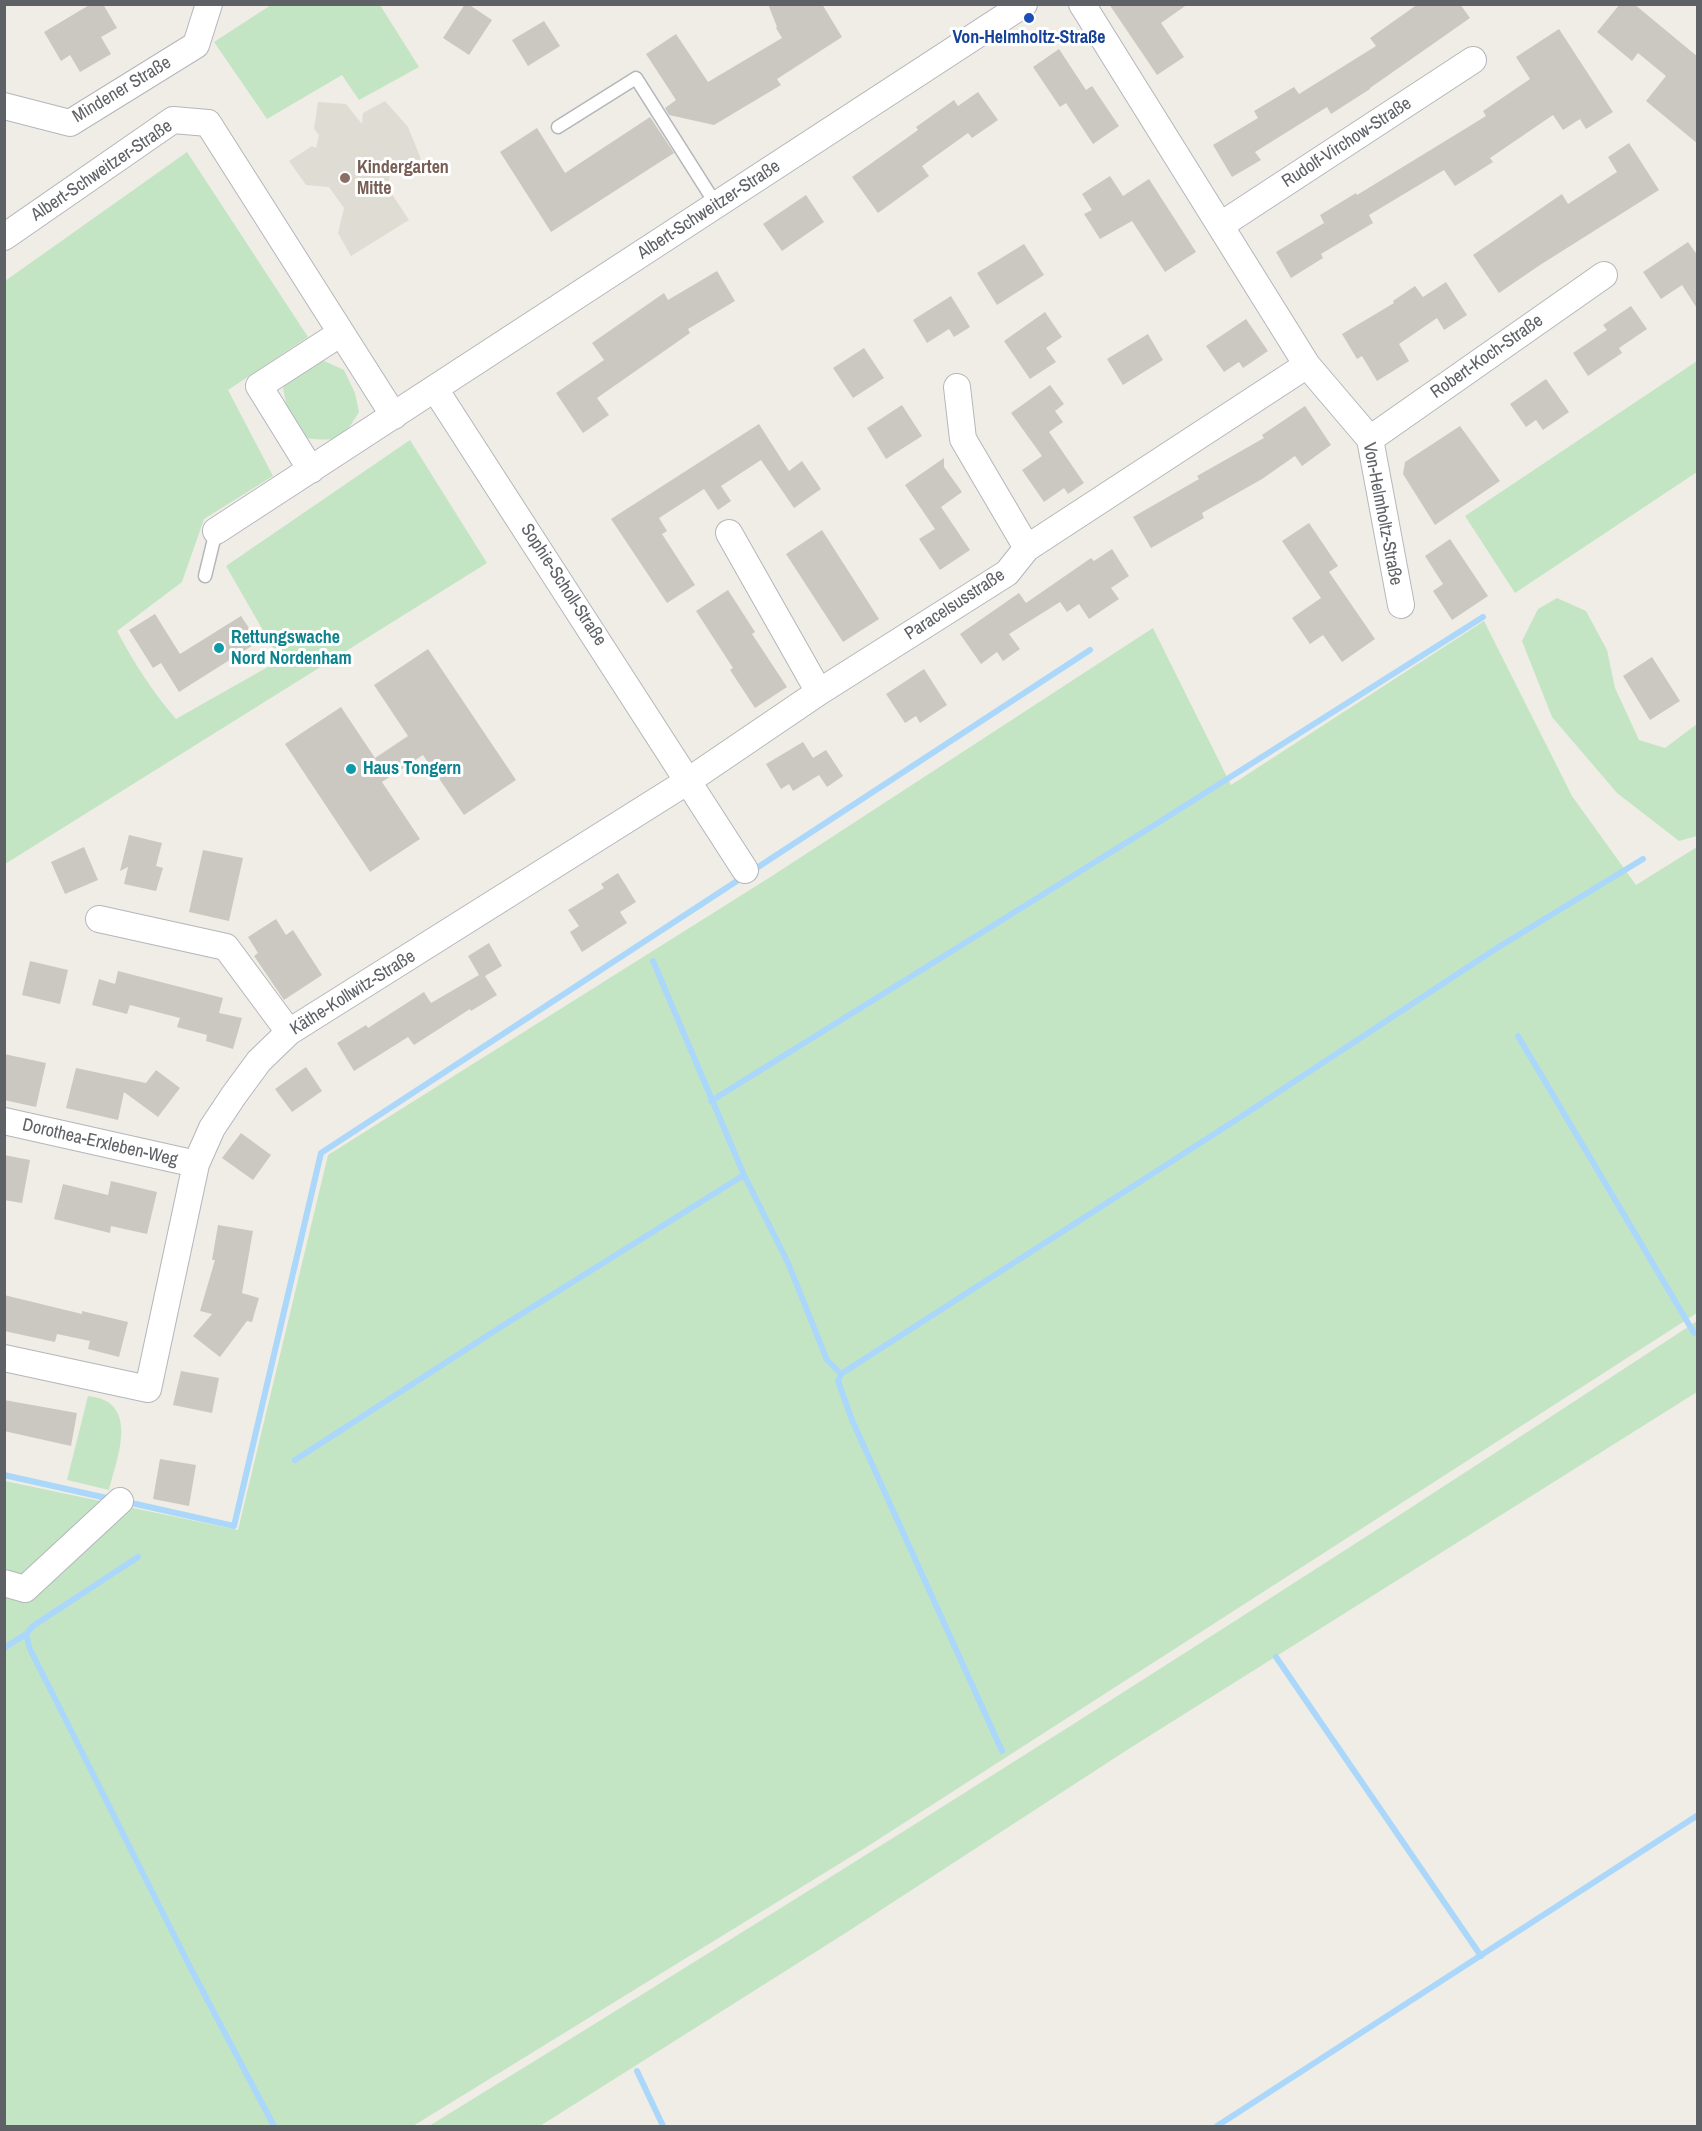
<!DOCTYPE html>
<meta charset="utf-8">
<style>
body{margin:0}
#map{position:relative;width:1702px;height:2131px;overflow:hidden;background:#efede6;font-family:"Archivo Narrow",sans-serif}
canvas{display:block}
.frame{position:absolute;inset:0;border:6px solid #5e6165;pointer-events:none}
</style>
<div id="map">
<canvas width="1702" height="2131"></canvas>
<div class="frame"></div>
</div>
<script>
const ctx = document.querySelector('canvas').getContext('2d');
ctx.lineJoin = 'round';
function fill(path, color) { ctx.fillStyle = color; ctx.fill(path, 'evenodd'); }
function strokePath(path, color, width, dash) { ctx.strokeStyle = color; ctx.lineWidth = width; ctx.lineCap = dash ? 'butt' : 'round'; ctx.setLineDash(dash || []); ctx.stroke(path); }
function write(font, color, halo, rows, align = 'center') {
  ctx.font = font + ' "Archivo Narrow",sans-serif'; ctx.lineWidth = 6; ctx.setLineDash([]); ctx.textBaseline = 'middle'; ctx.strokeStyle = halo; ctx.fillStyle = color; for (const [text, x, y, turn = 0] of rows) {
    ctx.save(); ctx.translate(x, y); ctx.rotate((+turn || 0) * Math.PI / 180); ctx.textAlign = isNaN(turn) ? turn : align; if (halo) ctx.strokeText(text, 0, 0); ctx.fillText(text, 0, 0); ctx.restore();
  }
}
const education = new Path2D(`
 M 385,101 L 408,127 L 421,159 L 403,170 L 391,167 L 388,188 L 409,220 L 351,256 L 338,233 L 344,208 L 329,187 L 306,185 L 289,161 L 312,146 L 316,148 L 319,135 L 314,129 L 318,102 L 346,104 L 362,124 L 363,113 Z`);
const green = new Path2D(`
 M 271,5 L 380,5 L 419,67 L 359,100 L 342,75 L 267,119 L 214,42 Z
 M 187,152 L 308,337 L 228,390 L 273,476 L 204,519 L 182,582 L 117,631 C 134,663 152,691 176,719 L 280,660 L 226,566 L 410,440 L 487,563 L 5,864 L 5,281 Z
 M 322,360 L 344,370 L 355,393 L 359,412 C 342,440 338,442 306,438 L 289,417 L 283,388 L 296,367 Z
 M 1697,361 L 1697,472 L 1515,593 L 1465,516 Z
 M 1557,598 L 1586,611 L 1607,650 L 1615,688 L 1639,740 L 1665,748 L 1697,724 L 1697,836 L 1679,841 L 1617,793 L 1552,717 L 1522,641 L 1538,609 Z
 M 1484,621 L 1572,796 L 1636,885 L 1697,847 L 1697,1313 L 865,1848 L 413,2126 L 5,2126 L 5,1481 L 238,1530 L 328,1155 L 772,876 L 1153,628 L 1231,785 Z
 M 1697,1321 L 1697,1392 L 1127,1750 L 844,1934 L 540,2126 L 429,2126 C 856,1864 1279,1596 1697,1321 Z
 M 88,1396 C 94,1397 101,1398 106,1401 C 135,1417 115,1465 109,1490 L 67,1480 Z`);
const stream = new Path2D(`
 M 752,871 L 1090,650
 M 653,961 L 744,1175 L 788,1263 L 827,1360 L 841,1374
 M 1518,1036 L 1694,1333
 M 711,1101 L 1153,826 L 1483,617
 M 295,1460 L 507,1323 L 744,1175
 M 4,1475 L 111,1499
 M 127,1502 L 234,1526 L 321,1153 L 743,877
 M 138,1557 L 33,1626 L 26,1634 L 30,1649 L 190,1967 L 274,2126
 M 4,1648 L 26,1634
 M 1276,1657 L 1481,1956
 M 1002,1751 L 852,1420 L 838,1381 L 841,1374 L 1236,1120 L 1497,948 L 1643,859
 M 637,2071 L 663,2126
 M 1217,2126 L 1698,1815`);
const building = new Path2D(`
 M 91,4 L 103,4 L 117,28 L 101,37 L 111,54 L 80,72 L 70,55 L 61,61 L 44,32 Z
 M 465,4 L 468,4 L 492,20 L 469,55 L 443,38 Z
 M 768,4 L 822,4 L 842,37 L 777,79 L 781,85 L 714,125 L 669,115 L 665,108 L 676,100 L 646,54 L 676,34 L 708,82 L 782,38 L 776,28 L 777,27 Z
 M 1109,4 L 1188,4 L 1161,23 L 1184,57 L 1157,75 Z
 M 1418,4 L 1460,4 L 1470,18 L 1370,88 L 1370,89 L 1331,114 L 1327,107 L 1255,152 L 1261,160 L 1232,177 L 1213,145 L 1258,118 L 1254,111 L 1294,87 L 1299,94 L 1376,46 L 1370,38 Z
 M 1620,4 L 1634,4 L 1698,57 L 1698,144 L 1646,101 L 1666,76 L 1638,53 L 1632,61 L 1597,32 Z
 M 544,21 L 560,46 L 528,66 L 512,40 Z
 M 1559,29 L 1613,112 L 1586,129 L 1580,119 L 1563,130 L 1553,115 L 1490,158 L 1493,162 L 1455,186 L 1444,170 L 1369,215 L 1373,223 L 1321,254 L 1323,258 L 1291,278 L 1276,252 L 1324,223 L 1320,215 L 1356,193 L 1357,195 L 1486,116 L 1483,111 L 1530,79 L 1516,57 Z
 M 1059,49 L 1086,90 L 1092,86 L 1119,126 L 1093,144 L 1066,103 L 1060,107 L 1033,67 Z
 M 978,92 L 998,120 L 972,138 L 968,133 L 922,166 L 929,176 L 878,213 L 852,177 L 918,130 L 916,127 L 954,100 L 958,106 Z
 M 650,117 L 674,153 L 551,232 L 500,152 L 537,128 L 565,173 Z
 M 1629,143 L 1659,190 L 1540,265 L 1499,293 L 1473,255 L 1562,194 L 1568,204 L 1617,172 L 1608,157 Z
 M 1110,176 L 1123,196 L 1149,179 L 1196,252 L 1165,272 L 1132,221 L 1100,239 L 1084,214 L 1092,210 L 1082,194 Z
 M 806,195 L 824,222 L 782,251 L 763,224 Z
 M 1688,242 L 1698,256 L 1698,310 L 1682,285 L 1661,299 L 1643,272 Z
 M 1024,244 L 1044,275 L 997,305 L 977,273 Z
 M 717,271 L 735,301 L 688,329 L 690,333 L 597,398 L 609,415 L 583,433 L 556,393 L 604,360 L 592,343 L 664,293 L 668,300 Z
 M 1446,282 L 1467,315 L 1444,330 L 1437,318 L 1399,344 L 1409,361 L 1377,381 L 1362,356 L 1357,359 L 1342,334 L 1394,303 L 1393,301 L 1415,286 L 1423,297 Z
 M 951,296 L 970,327 L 954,337 L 949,329 L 927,343 L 913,320 Z
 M 1631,306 L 1647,329 L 1619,348 L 1622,353 L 1588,376 L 1573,353 L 1607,330 L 1603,325 Z
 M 1045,312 L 1062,337 L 1046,348 L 1056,362 L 1030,379 L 1004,341 Z
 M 1246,319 L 1268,351 L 1243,368 L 1239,362 L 1224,372 L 1206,346 Z
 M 1148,334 L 1163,360 L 1123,385 L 1107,359 Z
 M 864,348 L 884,378 L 853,398 L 833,368 Z
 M 1546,379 L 1569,412 L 1543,430 L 1536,420 L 1526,427 L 1510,404 Z
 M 1050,385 L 1064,404 L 1055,411 L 1063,422 L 1049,432 L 1084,483 L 1068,494 L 1064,488 L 1044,502 L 1022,470 L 1042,456 L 1011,413 Z
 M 902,405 L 922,436 L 886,459 L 867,428 Z
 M 1305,406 L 1331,445 L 1302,466 L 1295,456 L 1262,479 L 1202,513 L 1204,518 L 1151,548 L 1133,517 L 1199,479 L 1197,476 L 1264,438 L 1262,435 Z
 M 759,424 L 789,471 L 802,461 L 821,489 L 794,508 L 761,460 L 721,486 L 731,501 L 718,510 L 704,489 L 659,518 L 667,531 L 662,534 L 695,585 L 667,603 L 611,519 Z
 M 1460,426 L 1500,481 L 1435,525 L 1403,474 L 1405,462 Z
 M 944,458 L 944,467 L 962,492 L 941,507 L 970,550 L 940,570 L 919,539 L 935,529 L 905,485 Z
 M 1309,523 L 1338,566 L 1329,572 L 1375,639 L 1342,662 L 1323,635 L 1310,644 L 1292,618 L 1321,598 L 1282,541 Z
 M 822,530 L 879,619 L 843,642 L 786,554 Z
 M 1450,539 L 1488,596 L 1452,620 L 1433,591 L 1443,584 L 1425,556 Z
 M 1112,549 L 1129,576 L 1111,588 L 1119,599 L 1089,619 L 1079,604 L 1067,612 L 1060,602 L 1009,634 L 1020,649 L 1003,661 L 997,652 L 981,664 L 960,634 L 1019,593 L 1026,603 L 1091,558 L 1094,561 Z
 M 728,590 L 755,632 L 752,634 L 787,687 L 755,708 L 730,670 L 733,668 L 696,611 Z
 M 155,614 L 180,654 L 241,616 L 258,642 L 179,692 L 161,663 L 153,668 L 129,630 Z
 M 428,649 L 516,780 L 464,815 L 423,755 L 382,782 L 420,839 L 370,872 L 285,744 L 341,707 L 375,758 L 408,736 L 374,685 Z
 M 1652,657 L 1680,701 L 1650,720 L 1623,676 Z
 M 924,669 L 947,705 L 920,723 L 916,716 L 905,723 L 886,694 Z
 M 803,742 L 813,758 L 826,750 L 843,776 L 827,787 L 819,775 L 793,791 L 789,784 L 781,789 L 766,764 Z
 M 129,835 L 162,843 L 156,866 L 163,868 L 156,891 L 124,884 L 128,867 L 120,871 Z
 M 84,847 L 98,880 L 65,894 L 51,862 Z
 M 203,850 L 243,858 L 229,921 L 189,912 Z
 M 618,873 L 636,902 L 620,912 L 627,923 L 582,952 L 570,932 L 579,926 L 568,910 L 604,888 L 601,884 Z
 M 276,919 L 286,935 L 293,930 L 322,975 L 284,1000 L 254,956 L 258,953 L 248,937 Z
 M 489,943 L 502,966 L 485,976 L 497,995 L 471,1011 L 470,1009 L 414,1045 L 408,1037 L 354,1071 L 337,1043 L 366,1025 L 368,1028 L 424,992 L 431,1003 L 479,975 L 468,956 Z
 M 30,961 L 68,970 L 60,1004 L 22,995 Z
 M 118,971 L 223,998 L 219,1013 L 242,1018 L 233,1049 L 206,1041 L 207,1035 L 177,1027 L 180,1018 L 130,1005 L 127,1014 L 92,1005 L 99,979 L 115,984 Z
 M 4,1054 L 46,1063 L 36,1107 L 4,1100 Z
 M 306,1067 L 322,1091 L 292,1112 L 275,1089 Z
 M 76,1068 L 146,1083 L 156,1070 L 180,1088 L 158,1117 L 124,1092 L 118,1120 L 66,1108 Z
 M 241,1133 L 271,1155 L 253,1180 L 222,1158 Z
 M 4,1155 L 30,1160 L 22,1203 L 4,1200 Z
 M 111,1181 L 157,1192 L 147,1234 L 111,1226 L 110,1233 L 54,1219 L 63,1184 L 108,1195 Z
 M 218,1225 L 253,1231 L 242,1293 L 259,1298 L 252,1322 L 247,1321 L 220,1357 L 193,1336 L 212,1314 L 200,1311 L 215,1260 L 212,1260 Z
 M 4,1295 L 82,1314 L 82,1311 L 128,1322 L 119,1357 L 88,1349 L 90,1341 L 57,1334 L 55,1342 L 4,1331 Z
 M 181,1371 L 219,1378 L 212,1413 L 173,1405 Z
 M 4,1400 L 77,1413 L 71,1446 L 4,1431 Z
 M 160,1459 L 196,1465 L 189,1506 L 153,1499 Z`);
const lane = new Path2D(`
 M 558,127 L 636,78 L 717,206
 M 205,576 L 216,531`);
const street = new Path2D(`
 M 1082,4 L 1307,365 L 1370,439 L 1401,605
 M 4,106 L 70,123 L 196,45 L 209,4
 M 1221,225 L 1473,60
 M 4,237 L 173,120 L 208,123 L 394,416
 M 957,387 L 963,439 L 1027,548
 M 435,389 L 745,870
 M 1370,439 L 1604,275
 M 311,470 L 259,386 L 341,333
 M 216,531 L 1024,4
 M 729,533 L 819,692
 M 99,919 L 226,947 L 289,1032
 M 4,1121 L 196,1164
 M 4,1358 L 148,1389 L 196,1164 L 212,1128 L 234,1095 L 259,1061 L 289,1032 L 688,781 L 819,692 L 1007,573 L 1027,548 L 1307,365
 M 4,1583 L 25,1589 L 120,1501`);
const markers = [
 [1029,18,6,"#1a4fb4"],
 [345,178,6,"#8d6e63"],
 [219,648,6,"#0f9aa8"],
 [351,769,6,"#0f9aa8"]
];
const transitNames = [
 ["Von-Helmholtz-Straße",1029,38]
];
const streetNames = [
 ["Mindener Straße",122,90,-31],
 ["Rudolf-Virchow-Straße",1347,143,-33],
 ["Albert-Schweitzer-Straße",102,171,-34],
 ["Albert-Schweitzer-Straße",709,210,-33],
 ["Robert-Koch-Straße",1487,357,-35],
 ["Von-Helmholtz-Straße",1382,514,79],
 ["Sophie-Scholl-Straße",563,585,57],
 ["Paracelsusstraße",955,605,-33],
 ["Käthe-Kollwitz-Straße",353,993,-32],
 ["Dorothea-Erxleben-Weg",100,1143,13]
];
const educationNames = [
 ["Kindergarten",357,168],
 ["Mitte",357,189]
];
const cultureNames = [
 ["Rettungswache",231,638],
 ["Nord Nordenham",231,659],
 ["Haus Tongern",363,769]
];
fill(education, '#dfdcd4');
fill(green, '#c4e5c4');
strokePath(stream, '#abd8fa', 6);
fill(building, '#cbc8c2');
strokePath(lane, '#b3b6ba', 15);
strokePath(street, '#b3b6ba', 28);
strokePath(lane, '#fff', 12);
strokePath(street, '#fff', 26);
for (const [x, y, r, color] of markers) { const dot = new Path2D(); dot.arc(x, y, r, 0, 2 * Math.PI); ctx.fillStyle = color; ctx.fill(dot); strokePath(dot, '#fff', 2); }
write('bold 18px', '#164399', '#fff', transitNames);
write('18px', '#5e6165', '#fff', streetNames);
write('bold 18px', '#785e54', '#fff', educationNames, 'left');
write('bold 18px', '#0d838f', '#fff', cultureNames, 'left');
</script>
